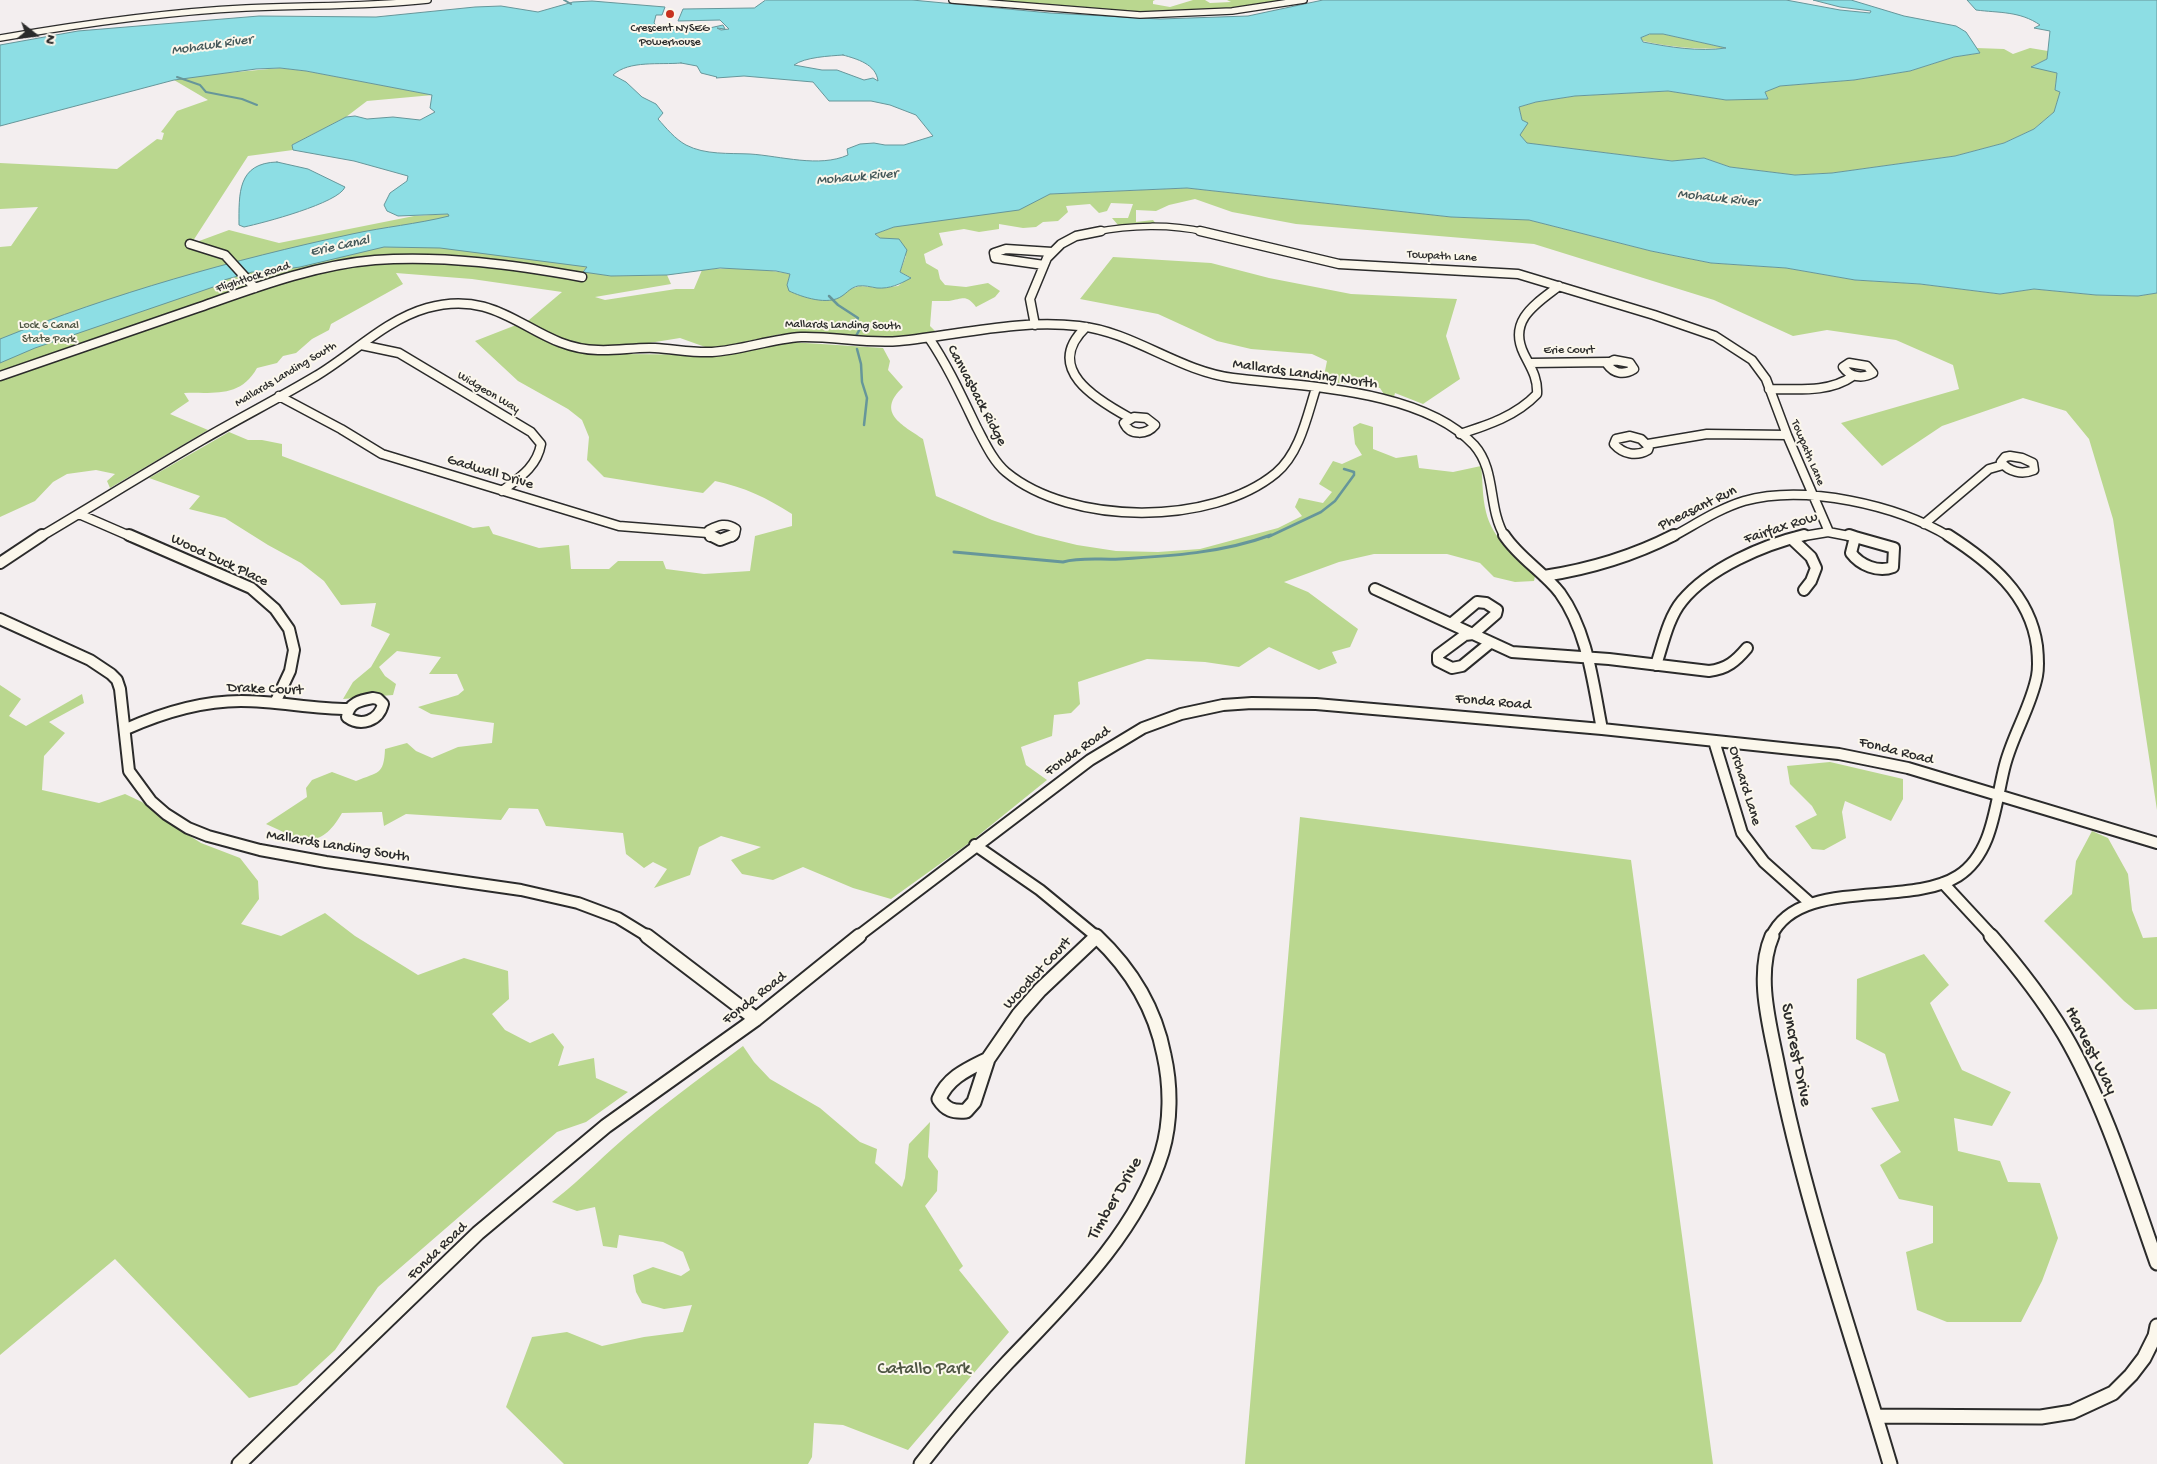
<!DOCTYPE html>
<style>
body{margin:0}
#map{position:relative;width:2157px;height:1464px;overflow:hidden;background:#f3eeef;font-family:"Gochi Hand",sans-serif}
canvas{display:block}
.north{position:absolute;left:10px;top:10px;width:50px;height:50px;-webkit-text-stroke:4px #fbf7ec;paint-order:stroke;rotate:106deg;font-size:14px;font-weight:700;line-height:20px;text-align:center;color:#2b2b2b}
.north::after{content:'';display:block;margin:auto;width:18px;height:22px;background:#2b2b2b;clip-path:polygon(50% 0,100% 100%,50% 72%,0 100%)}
</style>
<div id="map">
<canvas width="2157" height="1464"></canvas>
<div class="north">N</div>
</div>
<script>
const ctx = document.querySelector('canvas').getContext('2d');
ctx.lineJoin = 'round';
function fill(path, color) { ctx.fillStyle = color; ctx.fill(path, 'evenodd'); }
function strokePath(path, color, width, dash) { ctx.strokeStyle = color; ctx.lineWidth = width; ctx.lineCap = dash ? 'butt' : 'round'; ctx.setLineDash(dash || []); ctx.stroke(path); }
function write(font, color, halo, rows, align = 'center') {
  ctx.font = font + ' "Gochi Hand",sans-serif'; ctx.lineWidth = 4; ctx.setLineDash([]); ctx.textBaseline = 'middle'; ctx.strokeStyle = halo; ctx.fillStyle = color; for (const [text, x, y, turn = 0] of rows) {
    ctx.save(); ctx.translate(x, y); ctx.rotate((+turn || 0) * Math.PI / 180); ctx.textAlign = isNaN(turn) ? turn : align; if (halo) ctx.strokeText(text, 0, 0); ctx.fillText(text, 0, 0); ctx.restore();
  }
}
const green = new Path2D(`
 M 974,0 L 1155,0 L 1153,1 L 1153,4 L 1170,7 L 1193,0 L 1205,0 L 1210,3 L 1231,2 L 1227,0 L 1295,0 L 1230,9 L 1136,13 Z
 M 1650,34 L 1663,34 L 1726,48 C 1698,50 1670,47 1643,41 L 1640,38 Z
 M 1976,48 L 2004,49 L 2013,54 L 2030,48 L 2048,51 L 2047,59 L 2032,66 L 2057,73 L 2055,90 L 2060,92 L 2054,112 L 2034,129 L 2004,143 L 1955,156 L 1832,173 L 1795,175 L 1730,167 L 1704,158 L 1673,161 L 1526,143 L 1520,135 L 1522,120 L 1519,107 L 1536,102 L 1575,96 L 1668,91 L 1726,100 L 1768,98 L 1765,92 L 1779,86 L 1854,80 L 1910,71 L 1954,57 L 1980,53 Z
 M 280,68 L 306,71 L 433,95 L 367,101 L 346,117 L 292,145 L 293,150 L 248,156 L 191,244 L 229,230 L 279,243 L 414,216 L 448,214 L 588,267 L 583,271 L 611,276 L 667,275 L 671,284 L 595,297 L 605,300 L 676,289 L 694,289 L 702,270 C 732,267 761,268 790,274 L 787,285 L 847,290 L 860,286 L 881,288 L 898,286 L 910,277 L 900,272 L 906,256 L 875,234 L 894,227 L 1035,201 L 1050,194 L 1187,188 L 1451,217 L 1529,220 L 1651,251 L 1711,263 L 1786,268 L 1855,280 L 1920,284 L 2000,294 L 2034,289 L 2096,295 L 2138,296 L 2157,293 L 2157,810 L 2113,519 L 2089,439 L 2066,411 L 2023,398 L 1942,426 L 1882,466 L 1841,423 L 1959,389 L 1953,365 L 1896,340 L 1827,330 L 1793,336 L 1714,300 L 1534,244 L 1296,224 L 1232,212 L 1195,199 L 1169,205 L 1156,211 L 1136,210 L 1136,222 L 1153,220 L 1156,224 L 1118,225 L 1112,218 L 1128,218 L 1133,204 L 1111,203 L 1107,211 L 1099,213 L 1090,204 L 1066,206 L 1068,212 L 1058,221 L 1043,222 L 1036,227 L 1023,228 L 999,224 L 999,229 L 979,232 L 964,229 L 939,233 L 943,245 L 924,254 L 926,263 L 938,270 L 940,279 L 945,285 L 966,287 L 988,283 L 1000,291 L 995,297 L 976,307 C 966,294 963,299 949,301 C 943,301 937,301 932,301 L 930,326 L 938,334 L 870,339 L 808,334 L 781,334 L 730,345 L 708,348 L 680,338 L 624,347 L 623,354 L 711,355 L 790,342 L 883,348 L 890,361 L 888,370 L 903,387 C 875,413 903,425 923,439 L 936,496 L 992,520 L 1036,535 L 1077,545 L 1116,551 L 1158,552 L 1200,549 L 1278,528 L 1302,516 L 1295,507 L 1299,498 L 1323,503 L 1332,492 L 1319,484 L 1333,461 L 1342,464 L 1362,455 L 1355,444 L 1353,427 L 1360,423 L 1373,427 L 1373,449 L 1396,458 L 1417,455 L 1419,468 L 1453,472 L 1481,466 C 1483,481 1482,497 1486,512 C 1492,538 1516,558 1535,576 L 1534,581 L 1515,582 L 1494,577 L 1480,563 L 1447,554 L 1374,554 L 1339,562 L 1284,582 L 1308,592 L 1358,629 L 1350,647 L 1332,652 L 1337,663 L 1319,670 L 1269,647 L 1239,667 L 1205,662 L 1147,659 L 1078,682 L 1080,704 L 1071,713 L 1054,715 L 1052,736 L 1021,747 L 1026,765 L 1047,780 L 969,843 L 891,899 L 853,888 L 803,867 L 773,880 L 742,874 L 731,860 L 761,847 L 721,836 L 699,847 L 690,875 L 654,888 L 667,869 L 653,862 L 644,868 L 626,854 L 623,833 L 546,826 L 538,809 L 509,808 L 501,820 L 406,814 L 384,826 L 382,812 L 342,813 C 319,853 301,840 266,824 L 307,797 L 306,788 L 312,780 L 332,772 L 356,781 C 378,772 384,775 385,749 L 407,743 L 416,751 L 432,758 L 458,747 L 492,743 L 494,723 L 431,714 L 418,707 L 458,695 L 464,690 L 457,674 L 429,674 L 441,657 L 397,651 L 379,667 L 385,676 L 396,684 L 393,695 L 343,699 L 353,682 L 371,667 L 390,634 L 371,626 L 376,603 L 341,605 L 324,581 L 301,563 L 268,545 L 225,518 L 189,509 L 200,496 L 149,478 L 229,432 L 248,440 L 262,440 L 282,444 L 282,456 L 473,528 L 489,526 L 493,534 L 539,548 L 569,545 L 571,569 L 609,569 L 618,561 L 663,561 L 666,569 L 704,574 L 750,571 L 755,536 L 792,526 L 792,514 C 767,498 744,487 715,481 L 703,493 L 604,477 L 587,460 L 589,437 L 582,420 L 568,409 L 518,381 L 475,341 L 529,320 L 562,292 L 472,279 L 396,273 L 403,284 L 331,324 L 329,330 L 312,339 L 296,353 L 283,356 L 277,363 L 257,368 C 240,398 215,392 184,393 L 189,401 L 170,414 L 208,430 L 110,488 L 107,481 L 115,474 L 96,470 L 67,474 L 53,482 L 35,501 L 0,517 L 0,247 L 11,246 L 38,207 L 0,209 L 0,163 L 117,169 L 157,139 L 162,140 L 164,133 L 161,132 L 177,111 L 208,100 L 174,80 L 204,75 Z
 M 1113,257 L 1211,263 L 1269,278 L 1351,294 L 1457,299 L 1446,336 L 1460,379 L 1423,404 L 1395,393 L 1394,397 L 1385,396 L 1380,388 L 1323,381 L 1327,361 L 1312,354 L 1251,349 L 1217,341 L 1158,314 L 1080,299 Z
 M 0,685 L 21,699 L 9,716 L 26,726 L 82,694 L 84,703 L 49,722 L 65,733 L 44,756 L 42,790 L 99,803 L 125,794 L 142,802 L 171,824 L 201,843 L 240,858 L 258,881 L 259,899 L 241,924 L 281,936 L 325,913 L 355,936 L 418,975 L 464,958 L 508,971 L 509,999 L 492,1014 L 505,1030 L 530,1043 L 553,1033 L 564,1047 L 558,1066 L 594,1058 L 596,1078 L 628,1092 L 586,1122 L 557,1132 L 378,1287 L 335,1350 L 297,1385 L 249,1398 L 115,1259 L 0,1355 Z
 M 1830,762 L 1903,779 L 1903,799 L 1891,821 L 1845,801 L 1842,812 L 1846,838 L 1824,850 L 1812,849 L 1795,826 L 1817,815 L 1812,806 L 1790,784 L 1787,766 Z
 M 1300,817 L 1631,860 L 1713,1464 L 1245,1464 Z
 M 2092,831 L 2108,838 L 2128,874 L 2132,910 L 2143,938 L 2157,937 L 2157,1009 L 2135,1010 L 2124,1001 L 2044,921 L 2072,894 L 2076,861 Z
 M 1924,954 L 1949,985 L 1930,1003 L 1962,1070 L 2011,1092 L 1992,1126 L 1954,1118 L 1958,1151 L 2000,1161 L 2008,1182 L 2040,1183 L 2058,1238 L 2042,1281 L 2021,1322 L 1947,1322 L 1917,1310 L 1906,1252 L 1933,1243 L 1933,1206 L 1899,1199 L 1880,1165 L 1901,1152 L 1871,1108 L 1899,1101 L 1885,1054 L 1856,1039 L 1857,979 Z
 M 743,1046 L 754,1062 L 770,1079 L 820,1108 L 860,1142 L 877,1149 L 875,1163 L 902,1187 L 905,1178 L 909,1144 L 930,1122 L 928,1157 L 938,1171 L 937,1191 L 925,1206 L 963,1266 L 959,1270 L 1009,1332 L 908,1450 L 843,1425 L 814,1423 L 812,1457 L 808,1464 L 564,1464 L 506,1407 L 532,1337 L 567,1332 L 602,1346 L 644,1337 L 683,1332 L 692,1305 L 664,1309 L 642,1303 L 636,1292 L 633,1275 L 653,1267 L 681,1276 L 690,1270 L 683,1252 L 663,1242 L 619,1235 L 617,1248 L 603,1246 L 595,1207 L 577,1211 L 552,1202 C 573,1186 592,1167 612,1149 C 653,1112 699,1079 743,1046 Z`);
const water = new Path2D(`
 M 766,0 L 912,0 L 1050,13 L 1160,19 L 1248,16 L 1323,0 L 1786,0 L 1840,10 L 1870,13 L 1871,11 L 1840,7 L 1813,0 L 1851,0 L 1904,16 L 1956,26 L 1966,32 L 1980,53 L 1954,57 L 1910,71 L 1854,80 L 1780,86 L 1765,92 L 1768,99 L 1726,100 L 1668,91 L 1575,96 L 1536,102 L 1519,107 L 1522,120 L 1528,123 L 1520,135 L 1527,143 L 1672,161 L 1704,158 L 1730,167 L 1795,175 L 1832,173 L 1955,156 L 2004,143 L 2034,129 L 2054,112 L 2060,92 L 2055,90 L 2057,73 L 2031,67 L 2047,59 L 2050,31 L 2034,28 L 2040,25 C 2020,11 1999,13 1976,10 L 1967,0 L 2157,0 L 2157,293 L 2138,296 L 2096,295 L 2034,289 L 2000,294 L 1920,284 L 1855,280 L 1786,268 L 1711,263 L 1651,251 L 1529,220 L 1451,217 L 1187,188 L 1050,194 L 1019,210 L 894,227 L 875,234 L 880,238 L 899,239 L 907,250 L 900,272 L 911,278 C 900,284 890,289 877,288 C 871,287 864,285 858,286 C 850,288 848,292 842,296 C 828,306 802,297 789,291 L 787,285 L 790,274 L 776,271 L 720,268 L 667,275 L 611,276 L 583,272 L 587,267 L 440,248 L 384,247 L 300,267 L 265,272 L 252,272 L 224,280 L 225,283 L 35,348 L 0,363 L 0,339 C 114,293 232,260 352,234 C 384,227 417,224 449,216 L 448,214 L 398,216 L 387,211 L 384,205 L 390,193 L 407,181 L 408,176 L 354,161 L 293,150 L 292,145 L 346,117 L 355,116 L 367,119 L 393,117 L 420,120 L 435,112 L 430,108 L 432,95 L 306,71 L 280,68 L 256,69 L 174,80 L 0,126 L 0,45 L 78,31 L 259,16 L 376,17 L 475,7 L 501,6 L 538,12 L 573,2 L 592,1 L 665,7 L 662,15 L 656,15 L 654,23 L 658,27 L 671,30 L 696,29 L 703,32 L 705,29 L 723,25 L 725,29 L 717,28 L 721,30 L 729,29 L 720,20 L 678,21 L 683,9 L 754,8 ZM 1650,34 L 1663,34 L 1726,48 C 1699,52 1669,47 1643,42 L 1641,38 ZM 843,55 C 857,59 876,64 878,81 L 873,78 L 864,80 L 837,70 L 822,70 L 794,65 C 805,57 830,56 843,55 ZM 681,63 L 697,66 L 701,73 L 717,77 L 716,78 L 744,76 L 813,82 L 829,101 L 871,101 L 890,105 L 916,115 L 933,136 L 904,145 L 885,145 L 874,143 L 860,144 L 847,149 L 848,155 C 819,168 781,156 750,154 C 729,153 705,155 686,145 C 675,139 666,128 658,119 L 663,113 L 656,104 L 642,97 L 626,82 L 613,75 C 629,60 660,65 681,63 Z
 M 277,162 L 308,169 L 345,187 C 339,203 263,223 244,227 L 239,225 C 239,194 237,163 277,162 Z`);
const streamFar2 = new Path2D(`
 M 564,0 L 571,4
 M 177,77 L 200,85 L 206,92 L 242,99 L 257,105`);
const streamFar1 = new Path2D(`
 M 829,296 L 838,305 L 858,318 L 856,322 L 861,327 L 856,336
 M 857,349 L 861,364 L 862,382 L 867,398 L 864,425
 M 1268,537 L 1321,512 L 1335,501 L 1354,475 L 1354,472 L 1344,469`);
const stream = new Path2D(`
 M 954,552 L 1063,562 C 1081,557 1101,560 1120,559 C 1171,556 1222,553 1271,535`);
const minorFar3 = new Path2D(`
 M 952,0 L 1140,15 L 1232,11 L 1304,0
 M 0,38 C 81,24 163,12 246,8 C 306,5 367,7 428,0
 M 1095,232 C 1130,225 1171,224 1205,232`);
const minorFar2 = new Path2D(`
 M 1200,231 L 1339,264 L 1518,274 L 1654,315 L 1715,336 L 1752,360 L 1766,379 L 1787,435 L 1829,532
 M 190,244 L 225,255 L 255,288
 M 1044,265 L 995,258 L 994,253 L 1006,249 L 1052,252
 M 1035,325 L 1030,299 L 1047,258 L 1061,244 L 1076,236 L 1101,231
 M 1086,327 C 1043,368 1095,399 1130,418
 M 929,338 C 948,366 962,397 977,428 C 985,443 993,461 1006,472 C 1071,526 1212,526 1276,473 C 1300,453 1307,416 1316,388
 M 361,345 L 399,353 L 531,432 L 541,444 C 537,467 519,478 502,491
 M 1614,360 L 1630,363 L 1634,369 C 1624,375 1614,374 1607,364 Z
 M 1530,363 L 1609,362
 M 1849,363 L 1867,366 L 1873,373 C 1862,379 1850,377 1843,367 Z
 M 0,376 C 66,353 131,331 197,308 C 254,288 314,265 375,260 C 444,255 515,265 582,277
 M 1769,389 C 1797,389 1829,393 1853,376
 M 279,396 L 341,429 L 382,454 L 619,526 L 708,533
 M 1134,417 L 1146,418 L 1155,425 C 1147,435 1130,436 1124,423 Z
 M 1460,434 C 1488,425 1516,416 1537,394 C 1538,378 1531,368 1524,354 C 1507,320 1537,303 1559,286
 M 1630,436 L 1641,439 L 1649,447 L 1648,450 C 1636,457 1623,454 1614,444 L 1616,439 Z
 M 1648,444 L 1707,434 L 1787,435
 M 2010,456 L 2022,458 L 2033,463 L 2034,470 C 2022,475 2009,472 2001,462 L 2005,457 Z
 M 79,514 L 132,537
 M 1924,524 L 1989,469 L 2003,465
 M 40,537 C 94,505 147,472 202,440 C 240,418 279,398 316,376 C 353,354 385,320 427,308 C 504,286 532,349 598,350 C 617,351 636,347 655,348 C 674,349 693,353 712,352 C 742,350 771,339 801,337 C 834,336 866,344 899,341 C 959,335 1018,319 1079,326 C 1134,332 1178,371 1233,378 C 1304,387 1422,389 1474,445 C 1497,471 1487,507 1505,537
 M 710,537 L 709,530 C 719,525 726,522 736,529 L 735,534 L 732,537
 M 1672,537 C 1696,524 1718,509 1744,501 C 1805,484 1897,505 1950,537
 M 1798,537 L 1828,532 L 1854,537`);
const minorFar1 = new Path2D(`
 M 129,535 L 251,588 L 275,609 L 289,629 L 294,650 L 290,671 L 275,703
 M 710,535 L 720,540 L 733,535
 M 1504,535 C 1519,558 1544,572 1560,593 C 1588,632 1593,684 1602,729
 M 1849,535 L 1855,537
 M 1855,537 L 1894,548 L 1893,567 C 1878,573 1860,565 1851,553 Z
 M 1792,539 L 1811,557 L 1816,568 L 1811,581 L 1804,590
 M 0,563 L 42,535
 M 1544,576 C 1590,569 1633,556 1674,535
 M 1375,589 L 1512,652 L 1609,659 L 1709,671 C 1727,669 1736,661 1747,648
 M 0,619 L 90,660 L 111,674 L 117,680 L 120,689 L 129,771 L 151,801 L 166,814 L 188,828 L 208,836 L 260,850 L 326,862 L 521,890 L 578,903 L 618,918 L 649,937
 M 1452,623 L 1477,602 L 1486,603 L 1497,610 L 1496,614 L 1473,634 L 1465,635 L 1438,655 L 1438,661 L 1452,668 L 1462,666 L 1490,643
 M 1656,665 C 1663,644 1668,618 1682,601 C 1709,568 1763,545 1804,535
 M 373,698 L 378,699 L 383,704 C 379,721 361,727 347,717 C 348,703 361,700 373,698 Z
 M 126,729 C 162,713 201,701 241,701 C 277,701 312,709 348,709
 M 1714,741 L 1742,833 L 1764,862 L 1810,903
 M 975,845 L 1040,890 L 1097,937
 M 1943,883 L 1993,937
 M 857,937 L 1090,760 L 1143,728 L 1181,714 L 1223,705 L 1252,703 L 1316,704 L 1602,729 L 1839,754 L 1908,768 L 2157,843
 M 1771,937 C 1798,876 1908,908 1958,876 C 1994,853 1995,802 2005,765 C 2013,734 2031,707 2037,676 C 2039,666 2038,656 2037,646 C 2030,594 1990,562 1948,535`);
const minor = new Path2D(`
 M 647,936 L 756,1019
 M 1772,936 C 1755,976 1770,1026 1778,1067 C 1805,1202 1851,1332 1890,1464
 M 1991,936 C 2018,967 2043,999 2064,1034 C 2104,1102 2131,1189 2157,1263
 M 988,1059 L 1019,1014 L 1040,990 L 1096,937
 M 988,1059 L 974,1102 L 966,1111 C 953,1112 946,1110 939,1099 C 948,1077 968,1069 988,1059 Z
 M 1876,1416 L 2041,1417 L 2072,1412 L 2113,1393 L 2131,1375 L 2144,1358 L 2155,1336 L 2157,1326
 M 239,1464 L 478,1233 L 606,1126 L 756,1019 L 859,936
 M 921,1464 C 948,1429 976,1396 1007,1363 C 1064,1303 1137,1234 1162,1152 C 1171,1122 1171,1086 1164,1055 C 1155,1008 1131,969 1096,936`);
const markers = [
 [670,14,5,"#c8321e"]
];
const farPoinames = [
 ["Crescent NYSEG",670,29],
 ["Powerhouse",670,43]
];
const farStreetnames = [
 ["Towpath Lane",1442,257,3],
 ["Flightlock Road",253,278,-18],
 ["Mallards Landing South",843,326,1],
 ["Erie Court",1569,351],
 ["Mallards Landing South",286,375,-31],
 ["Widgeon Way",488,393,31],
 ["Towpath Lane",1807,453,67]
];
const farParknames = [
 ["Lock 6 Canal",49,326],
 ["State Park",49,340]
];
const farWaternames = [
 ["Mohawk River",212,46,-8],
 ["Mohawk River",857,178,-5],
 ["Mohawk River",1718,199,6],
 ["Erie Canal",340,247,-12]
];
const streetNames = [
 ["Mallards Landing North",1305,375,8],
 ["Canvasback Ridge",976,396,62],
 ["Gadwall Drive",490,473,17],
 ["Pheasant Run",1698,509,-26],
 ["Fairfax Row",1781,529,-18],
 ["Wood Duck Place",219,561,25],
 ["Drake Court",265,690,2],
 ["Fonda Road",1493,703,5],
 ["Fonda Road",1078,752,-35],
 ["Fonda Road",1896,752,14],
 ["Orchard Lane",1744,786,73],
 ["Mallards Landing South",338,847,9],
 ["Woodlot Court",1038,974,-47],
 ["Fonda Road",755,999,-38],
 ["Fonda Road",438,1252,-44]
];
const nearStreetnames = [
 ["Harvest Way",2090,1051,63],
 ["Suncrest Drive",1795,1055,79],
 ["Timber Drive",1116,1199,-60]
];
const nearParknames = [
 ["Catallo Park",924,1370]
];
fill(green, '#bad78f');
fill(water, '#8ddee4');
strokePath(water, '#66969a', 1);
strokePath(streamFar2, '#66969a', 2);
strokePath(streamFar1, '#66969a', 2.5);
strokePath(stream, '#66969a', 3);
strokePath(minorFar3, '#2b2b2b', 8);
strokePath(minorFar2, '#2b2b2b', 11);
strokePath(minorFar1, '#2b2b2b', 14);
strokePath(minor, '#2b2b2b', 17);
strokePath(minorFar3, '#fbf7ec', 5.5);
strokePath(minorFar2, '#fbf7ec', 8);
strokePath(minorFar1, '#fbf7ec', 10);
strokePath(minor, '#fbf7ec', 13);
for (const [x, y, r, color] of markers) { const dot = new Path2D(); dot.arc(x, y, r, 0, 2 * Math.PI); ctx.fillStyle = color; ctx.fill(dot); strokePath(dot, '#fbf7ec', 2); }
write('12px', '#2b2b2b', '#fbf7ec', farPoinames);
write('12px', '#2b2b2b', '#fbf7ec', farStreetnames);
write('12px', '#4f5644', '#fbf7ec', farParknames);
write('italic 14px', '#445859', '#fbf7ec', farWaternames);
write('15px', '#2b2b2b', '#fbf7ec', streetNames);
write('18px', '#2b2b2b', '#fbf7ec', nearStreetnames);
write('18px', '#4f5644', '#fbf7ec', nearParknames);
</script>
